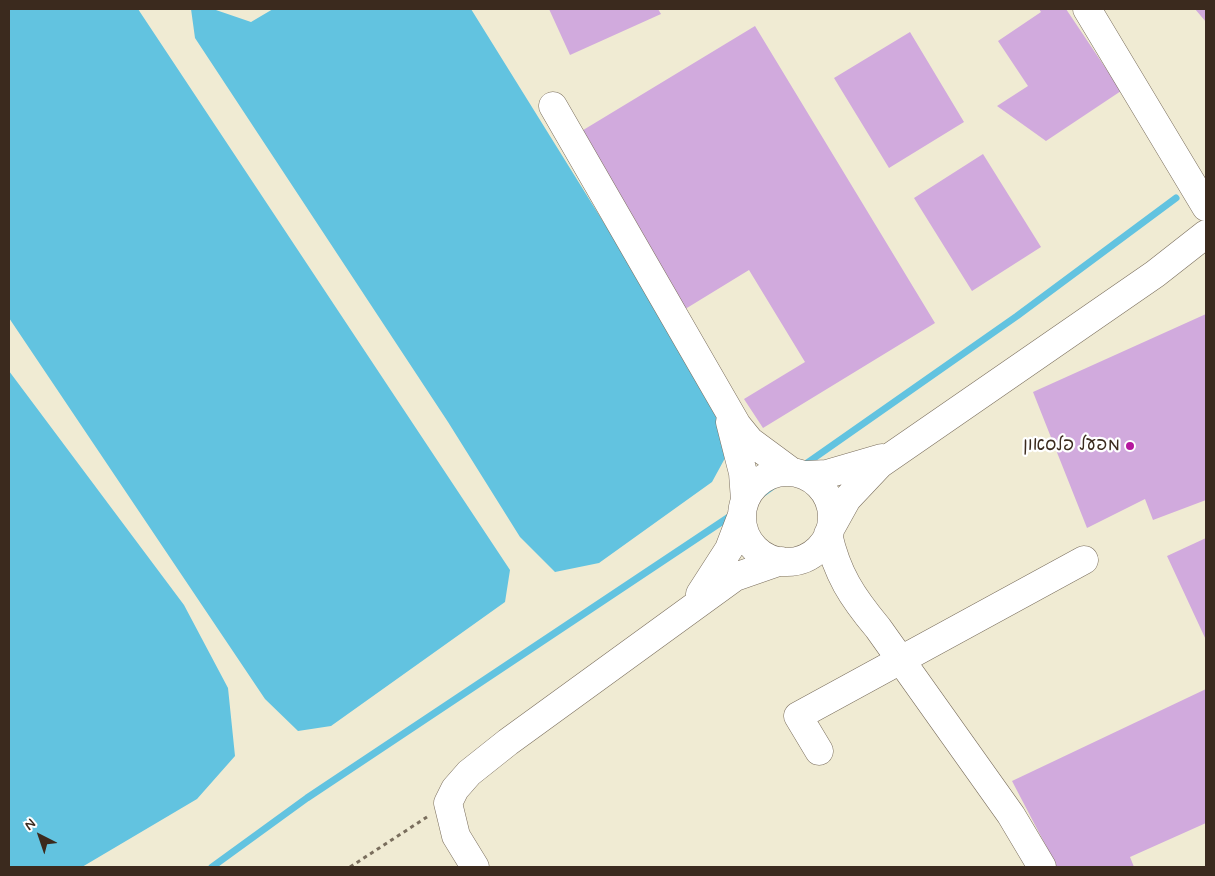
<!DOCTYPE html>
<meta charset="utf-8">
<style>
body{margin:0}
#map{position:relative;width:1215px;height:876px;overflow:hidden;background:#f0ebd3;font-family:Mynerve,sans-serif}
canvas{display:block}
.frame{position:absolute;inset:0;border:10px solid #3b2a1e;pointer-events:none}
.north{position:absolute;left:15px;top:811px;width:50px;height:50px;-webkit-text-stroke:4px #fff;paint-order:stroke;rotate:319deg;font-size:14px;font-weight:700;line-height:20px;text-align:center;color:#3b2a1e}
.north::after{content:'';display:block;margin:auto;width:18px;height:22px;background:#3b2a1e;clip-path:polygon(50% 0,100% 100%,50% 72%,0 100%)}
</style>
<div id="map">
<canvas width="1215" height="876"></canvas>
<div class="frame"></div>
<div class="north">N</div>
</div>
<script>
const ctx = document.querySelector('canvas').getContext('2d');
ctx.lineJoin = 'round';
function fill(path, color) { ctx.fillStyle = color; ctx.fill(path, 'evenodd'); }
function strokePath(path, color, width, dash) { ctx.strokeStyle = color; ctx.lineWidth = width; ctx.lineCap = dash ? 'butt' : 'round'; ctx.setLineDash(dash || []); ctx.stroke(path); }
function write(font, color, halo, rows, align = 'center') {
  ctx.font = font + ' Mynerve,"Playpen Sans Hebrew",sans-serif'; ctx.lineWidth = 4.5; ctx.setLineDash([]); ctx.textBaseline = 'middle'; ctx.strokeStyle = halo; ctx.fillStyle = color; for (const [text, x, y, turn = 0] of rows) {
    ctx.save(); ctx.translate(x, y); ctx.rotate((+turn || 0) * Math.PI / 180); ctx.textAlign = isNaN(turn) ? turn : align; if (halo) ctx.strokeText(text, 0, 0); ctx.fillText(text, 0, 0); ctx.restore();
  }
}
const water = new Path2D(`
 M 9,9 L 138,9 L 510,570 L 505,602 L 331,726 L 298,731 L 265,699 L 9,318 Z
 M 191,9 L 213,9 L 251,22 L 273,9 L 471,9 L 711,395 L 730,449 L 712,482 L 599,563 L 555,572 L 520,537 L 448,422 L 195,38 Z
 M 9,371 L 184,605 L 228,688 L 235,756 L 197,799 L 82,867 L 9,867 Z`);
const stream = new Path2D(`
 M 807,463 L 1017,316 L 1176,198
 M 758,497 L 780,481
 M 212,867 L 307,798 L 729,517`);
const building = new Path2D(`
 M 549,9 L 658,9 L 661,14 L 570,55 Z
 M 1039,9 L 1066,9 L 1121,91 L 1046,141 L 997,106 L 1028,86 L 998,41 L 1041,12 Z
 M 1195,9 L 1206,9 L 1206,22 Z
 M 755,26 L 935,323 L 763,428 L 744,399 L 805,362 L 749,270 L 682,311 L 575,135 Z
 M 910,32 L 964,122 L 889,168 L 834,78 Z
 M 983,154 L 1041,247 L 972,291 L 914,198 Z
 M 1206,314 L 1206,500 L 1153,520 L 1145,499 L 1087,528 L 1033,392 Z
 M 1206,538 L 1206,640 L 1167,556 Z
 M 1206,689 L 1206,823 L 1130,857 L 1134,867 L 1057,867 L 1012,781 Z`);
const path = new Path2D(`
 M 350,867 L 427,817`);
const minor = new Path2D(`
 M 1087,9 L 1206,207
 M 553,106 L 737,425 L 750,441 L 792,472
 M 730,422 L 743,473 L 745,500
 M742 517a45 45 0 1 1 90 0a45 45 0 1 1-90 0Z
 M 806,475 L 827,474 L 882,458
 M 832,526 L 847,499 L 880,464 L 1155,274 L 1206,234
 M 828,534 C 837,574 852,597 878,628 L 1011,815 L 1042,867
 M 700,594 L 729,549 L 742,515
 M 819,751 L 798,716 L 1084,560
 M 475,867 L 456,836 L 448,803 L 455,789 L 469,773 L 508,742 L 735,577 L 781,561`);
const markers = [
 [1130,446,5,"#b5179e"]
];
const poiNames = [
 ["מפעל פלסאון",1120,446]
];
fill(water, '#62c3e0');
strokePath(stream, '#62c3e0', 7);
fill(building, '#d1aadd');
strokePath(minor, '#7a6e5d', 29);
strokePath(path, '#7a6e5d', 3, [4, 4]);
strokePath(minor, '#fff', 28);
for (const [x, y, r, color] of markers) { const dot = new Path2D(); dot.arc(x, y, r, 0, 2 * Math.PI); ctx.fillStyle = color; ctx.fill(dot); strokePath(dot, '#fff', 2); }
write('18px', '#3b2a1e', '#fff', poiNames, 'right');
</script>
